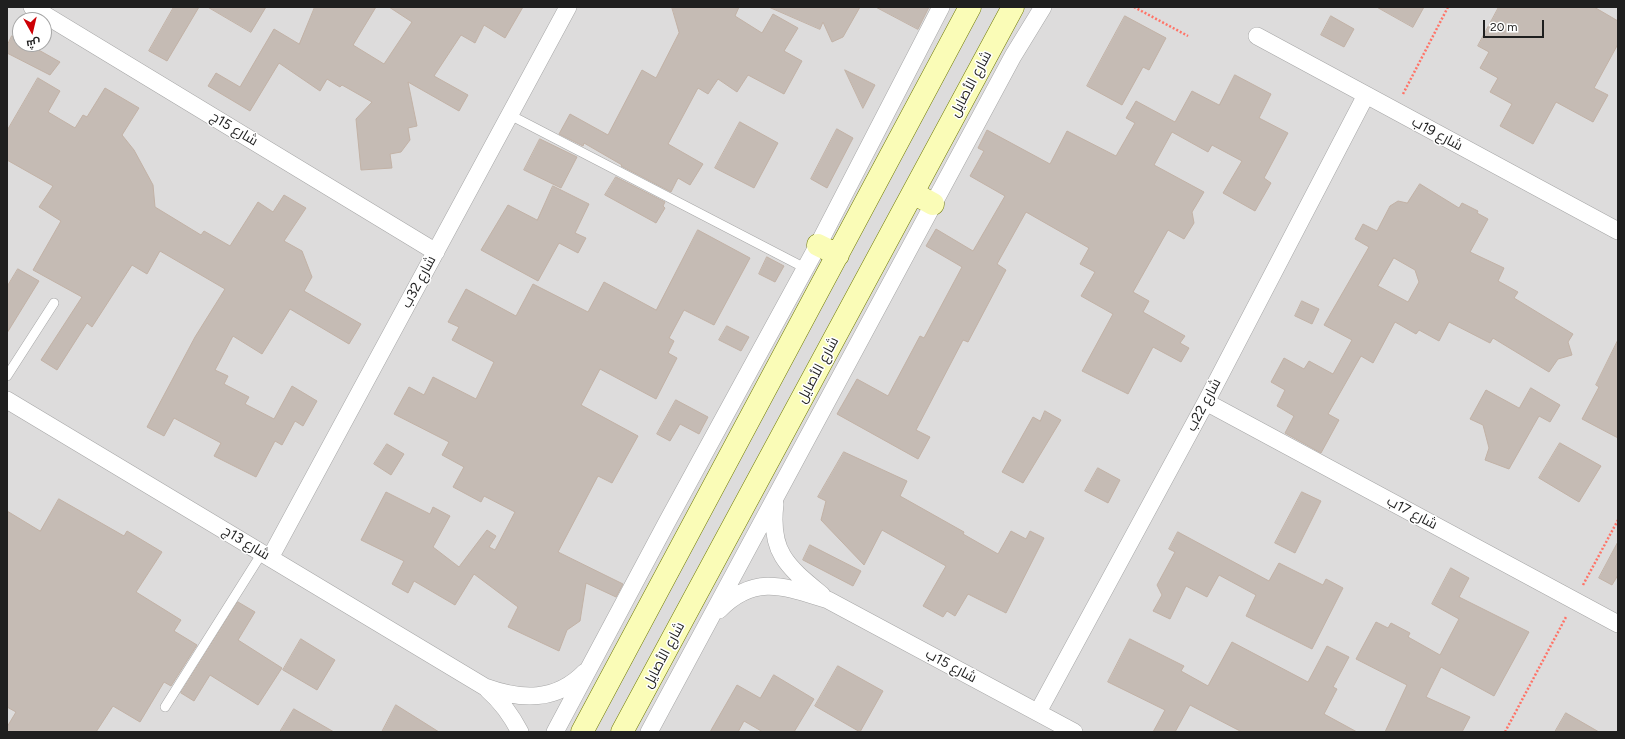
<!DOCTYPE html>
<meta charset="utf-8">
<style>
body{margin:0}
#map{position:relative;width:1625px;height:739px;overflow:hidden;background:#f0ece4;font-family:Figtree,Cairo,sans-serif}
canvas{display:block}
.frame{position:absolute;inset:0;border:8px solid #1f1f1f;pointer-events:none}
.north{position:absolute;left:12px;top:12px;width:40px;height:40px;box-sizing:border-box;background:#fff;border:1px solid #a5a5a5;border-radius:50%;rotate:172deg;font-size:11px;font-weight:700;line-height:16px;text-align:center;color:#1f1f1f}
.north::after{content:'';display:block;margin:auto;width:14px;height:18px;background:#cd0005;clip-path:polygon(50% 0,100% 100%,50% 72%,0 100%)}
.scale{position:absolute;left:1483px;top:20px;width:61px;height:18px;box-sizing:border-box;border:2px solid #1f1f1f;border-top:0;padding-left:5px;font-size:12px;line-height:14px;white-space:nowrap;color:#1f1f1f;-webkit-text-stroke:3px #fff;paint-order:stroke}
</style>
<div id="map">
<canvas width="1625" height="739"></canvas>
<div class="frame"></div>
<div class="north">ش</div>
<div class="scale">20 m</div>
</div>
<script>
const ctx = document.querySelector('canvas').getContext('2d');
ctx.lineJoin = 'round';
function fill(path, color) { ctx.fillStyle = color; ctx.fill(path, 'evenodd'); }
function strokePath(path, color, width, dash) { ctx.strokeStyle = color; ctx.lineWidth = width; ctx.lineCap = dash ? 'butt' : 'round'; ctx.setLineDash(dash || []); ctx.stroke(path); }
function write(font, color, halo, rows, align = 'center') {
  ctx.font = font + ' Figtree,Cairo,sans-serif'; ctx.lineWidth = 3; ctx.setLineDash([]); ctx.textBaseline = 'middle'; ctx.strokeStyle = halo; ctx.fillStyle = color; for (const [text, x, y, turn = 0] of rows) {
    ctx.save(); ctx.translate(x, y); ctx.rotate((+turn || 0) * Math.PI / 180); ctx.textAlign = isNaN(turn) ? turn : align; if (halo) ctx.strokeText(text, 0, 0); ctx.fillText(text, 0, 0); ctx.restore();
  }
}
const residential = new Path2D(`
 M 7,7 L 1618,7 L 1618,732 L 7,732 ZM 20,20 L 44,20 L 44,44 L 20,44 Z`);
const building = new Path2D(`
 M 174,7 L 199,7 L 167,61 L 149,51 Z
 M 208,7 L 266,7 L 251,32 Z
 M 315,7 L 376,7 L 353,45 L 384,64 L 412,22 L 389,7 L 523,7 L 505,38 L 484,25 L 475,43 L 461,35 L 434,76 L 468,95 L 459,111 L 408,82 L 417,126 L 408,128 L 410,140 L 401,152 L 390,154 L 392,168 L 361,170 L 356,119 L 372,102 L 342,85 L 340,87 L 327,79 L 320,91 L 279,63 L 250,111 L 208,86 L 216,73 L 240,87 L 274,29 L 299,44 Z
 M 672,7 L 739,7 L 735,16 L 762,33 L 773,14 L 798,28 L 784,51 L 802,61 L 784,94 L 748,75 L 737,92 L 718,79 L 708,94 L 698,88 L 668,144 L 703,164 L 690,185 L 678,178 L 671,192 L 621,166 L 622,165 L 584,143 L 583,146 L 559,134 L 570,114 L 608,135 L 642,70 L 656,78 L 679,33 Z
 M 769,7 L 860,7 L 843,37 L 832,42 L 823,22 L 820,29 Z
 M 876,7 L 929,7 L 918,29 Z
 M 1377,7 L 1424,7 L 1413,27 Z
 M 1499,7 L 1594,7 L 1618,21 L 1618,44 L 1594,88 L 1608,95 L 1593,122 L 1556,102 L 1533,144 L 1500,126 L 1512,104 L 1490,92 L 1498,78 L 1480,68 L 1489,52 L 1478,46 Z
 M 1125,16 L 1166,38 L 1149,70 L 1143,67 L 1122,105 L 1087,86 Z
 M 1331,16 L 1354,29 L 1344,47 L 1321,35 Z
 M 12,36 L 20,40 L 20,44 L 28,44 L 60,62 L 50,75 L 7,53 L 7,46 Z
 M 845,70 L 875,85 L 863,108 Z
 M 1235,75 L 1271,94 L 1259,118 L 1288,133 L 1264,178 L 1271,183 L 1255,211 L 1223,193 L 1242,161 L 1212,145 L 1208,152 L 1172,132 L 1154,165 L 1204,192 L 1192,212 L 1194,223 L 1184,239 L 1168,230 L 1133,292 L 1149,301 L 1143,312 L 1185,336 L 1180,343 L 1189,348 L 1181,362 L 1153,347 L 1128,394 L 1082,371 L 1113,314 L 1081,296 L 1095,272 L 1080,264 L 1089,248 L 1026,212 L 997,264 L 1006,270 L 968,342 L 963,340 L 916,430 L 930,437 L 918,459 L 837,414 L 857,379 L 888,396 L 920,336 L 924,338 L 962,267 L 926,246 L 936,229 L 973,251 L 1005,196 L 970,176 L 984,151 L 978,148 L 987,130 L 1050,164 L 1067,131 L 1116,156 L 1135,123 L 1126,118 L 1136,101 L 1175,122 L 1192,91 L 1219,105 Z
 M 38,78 L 60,91 L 48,112 L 75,128 L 83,115 L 87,117 L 105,88 L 139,108 L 122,135 L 134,150 L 153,185 L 155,207 L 201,235 L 204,231 L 230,246 L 258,202 L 273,212 L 284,195 L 306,208 L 284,241 L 302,251 L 312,277 L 304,291 L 361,324 L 349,344 L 290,309 L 262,354 L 233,336 L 215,370 L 228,376 L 224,384 L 249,397 L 245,404 L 274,419 L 292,386 L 317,401 L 303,426 L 295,421 L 282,445 L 275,441 L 256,477 L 214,456 L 221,443 L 174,418 L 164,436 L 147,427 L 195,337 L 225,289 L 160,251 L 147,274 L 132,265 L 92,327 L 87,323 L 57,370 L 41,360 L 82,297 L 33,270 L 61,221 L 39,207 L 53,186 L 7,160 L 7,131 Z
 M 740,122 L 778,143 L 754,188 L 715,168 Z
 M 837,129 L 853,138 L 827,188 L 811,179 Z
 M 540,139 L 577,157 L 561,188 L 524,170 Z
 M 616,177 L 665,202 L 663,206 L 665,208 L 656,223 L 605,195 Z
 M 1420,184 L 1459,208 L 1462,203 L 1478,211 L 1477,213 L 1488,219 L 1470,252 L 1504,268 L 1498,281 L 1518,292 L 1514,298 L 1573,334 L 1568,342 L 1572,355 L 1558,359 L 1549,372 L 1493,338 L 1490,343 L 1449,322 L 1439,341 L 1419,330 L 1416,334 L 1395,322 L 1373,363 L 1361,356 L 1328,414 L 1339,420 L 1321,453 L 1285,433 L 1294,416 L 1277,406 L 1285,390 L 1271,382 L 1284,358 L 1304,369 L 1309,361 L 1333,374 L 1352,340 L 1324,325 L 1369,247 L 1355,239 L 1363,224 L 1377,231 L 1390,206 L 1398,201 L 1407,203 ZM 1394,258 L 1415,270 L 1419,282 L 1408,302 L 1378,286 Z
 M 553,186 L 589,204 L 575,233 L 586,238 L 578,253 L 559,243 L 538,281 L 481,250 L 508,205 L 537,220 Z
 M 698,230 L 750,258 L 714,325 L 684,310 L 669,338 L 674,341 L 668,353 L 677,358 L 656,399 L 600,369 L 581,405 L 638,436 L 612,483 L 598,476 L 558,552 L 623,584 L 616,597 L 586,583 L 580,621 L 567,630 L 559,651 L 508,627 L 518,607 L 474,574 L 455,605 L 414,581 L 408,593 L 392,584 L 404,561 L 361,540 L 386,492 L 430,514 L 433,507 L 450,516 L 433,547 L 459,567 L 487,530 L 496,536 L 489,547 L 495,550 L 515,512 L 484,496 L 481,502 L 453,487 L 464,467 L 442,455 L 449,442 L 394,414 L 409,387 L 424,395 L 433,377 L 476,399 L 494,362 L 452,340 L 459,327 L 448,322 L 466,289 L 516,316 L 533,284 L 588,312 L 604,282 L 656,310 Z
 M 767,257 L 784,266 L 775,282 L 759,274 Z
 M 18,269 L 39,281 L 7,333 L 7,287 Z
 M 1302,301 L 1319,309 L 1312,324 L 1295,316 Z
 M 727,326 L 749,337 L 741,351 L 719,340 Z
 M 1618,340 L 1618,438 L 1582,419 L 1599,387 L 1596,385 Z
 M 1531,388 L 1560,405 L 1550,422 L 1539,416 L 1509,469 L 1485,460 L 1489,448 L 1483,425 L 1470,419 L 1486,390 L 1519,408 Z
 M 676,400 L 708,417 L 699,434 L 680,424 L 670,441 L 657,434 Z
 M 1045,411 L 1061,420 L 1023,483 L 1002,472 L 1033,417 L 1040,421 Z
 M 1560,443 L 1601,466 L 1579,502 L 1539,478 Z
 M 387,444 L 404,454 L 391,475 L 374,464 Z
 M 844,452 L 907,481 L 900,496 L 964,532 L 963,534 L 998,554 L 1011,531 L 1026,539 L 1030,531 L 1044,538 L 1006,613 L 968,594 L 955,616 L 947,611 L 943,617 L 923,606 L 946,566 L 882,530 L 864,565 L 821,520 L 826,501 L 818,497 Z
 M 1098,468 L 1120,480 L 1108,503 L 1085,491 Z
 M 1302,492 L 1321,501 L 1295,553 L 1275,543 Z
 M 59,499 L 124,536 L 127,531 L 162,552 L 136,592 L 181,620 L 174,631 L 197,645 L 171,686 L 164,682 L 140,722 L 113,706 L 96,732 L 7,732 L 7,727 L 16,712 L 7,707 L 7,511 L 40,531 Z
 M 1178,532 L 1269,581 L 1279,563 L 1323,585 L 1326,579 L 1343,588 L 1312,649 L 1246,616 L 1256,595 L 1219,575 L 1207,597 L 1186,586 L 1170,619 L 1153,611 L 1162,595 L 1157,585 L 1175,552 L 1169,549 Z
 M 1618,542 L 1618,575 L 1612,585 L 1599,578 Z
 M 810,545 L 861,571 L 853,586 L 803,560 Z
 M 1451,568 L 1469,578 L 1459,597 L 1529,632 L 1494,696 L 1441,667 L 1426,697 L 1470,717 L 1462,732 L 1385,732 L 1407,685 L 1356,659 L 1376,622 L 1388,628 L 1391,623 L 1410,633 L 1408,637 L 1440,655 L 1459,619 L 1432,604 Z
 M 238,602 L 255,612 L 238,640 L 282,668 L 258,705 L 210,675 L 194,701 L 181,693 Z
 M 301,639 L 335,660 L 317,690 L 283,670 Z
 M 1130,639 L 1184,666 L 1181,671 L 1208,686 L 1232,642 L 1308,682 L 1327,646 L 1349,657 L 1333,687 L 1337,689 L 1324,714 L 1357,732 L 1242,732 L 1190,705 L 1175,732 L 1153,732 L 1165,710 L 1108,682 Z
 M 838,666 L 883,691 L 860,732 L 815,706 Z
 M 774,675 L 814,699 L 794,732 L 763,732 L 744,721 L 738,732 L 710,732 L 737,685 L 760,698 Z
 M 396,705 L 439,732 L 382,732 Z
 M 294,709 L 334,732 L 280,732 Z
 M 1566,713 L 1599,732 L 1555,732 Z`);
const path = new Path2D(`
 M 1134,7 L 1188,36
 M 1403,94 L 1448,7
 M 1583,585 L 1618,520
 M 1505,732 L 1566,617`);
const lane = new Path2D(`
 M 510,115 L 805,268
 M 7,376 L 54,303
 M 165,707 L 262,553`);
const street = new Path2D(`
 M 32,7 L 436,252
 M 1257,36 L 1618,231
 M 7,400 L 485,687 C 521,700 556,702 585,672
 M 1206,402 L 1618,624
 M 775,504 C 769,553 788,567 822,595
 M 270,558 L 568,7
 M 719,610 C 755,573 786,587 828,600 L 1074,732
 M 488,690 C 502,702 511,715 520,732
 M 1038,712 L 1206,402 L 1366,95
 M 555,732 L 667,522 L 818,245 L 941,7
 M 649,732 L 1013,56 L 1043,7`);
const secondary = new Path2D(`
 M 913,193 L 933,204
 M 818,245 L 838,255
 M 582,732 L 970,7
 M 622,732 L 1013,7`);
const streetNames = [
 ["شارع الأصايل",971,84,-62],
 ["شارع 15ج",234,129,31],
 ["شارع 19ب",1437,134,28],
 ["شارع 32ب",419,282,-62],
 ["شارع الأصايل",818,370,-62],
 ["شارع 22ب",1204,405,-62],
 ["شارع 17ب",1412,513,28],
 ["شارع 13ج",246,543,31],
 ["شارع الأصايل",664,655,-62],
 ["شارع 15ب",951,666,28]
];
fill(residential, '#dddcdc');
fill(building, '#c5bbb4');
strokePath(building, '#c2b2a6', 1);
strokePath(lane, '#a6a6a6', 10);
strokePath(street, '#a6a6a6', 18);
strokePath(secondary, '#707b01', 23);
strokePath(path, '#ff7367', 2.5, [2, 2]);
strokePath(lane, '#fff', 9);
strokePath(street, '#fff', 17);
strokePath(secondary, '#fafcb7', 22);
write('14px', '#1f1f1f', '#fff', streetNames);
</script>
